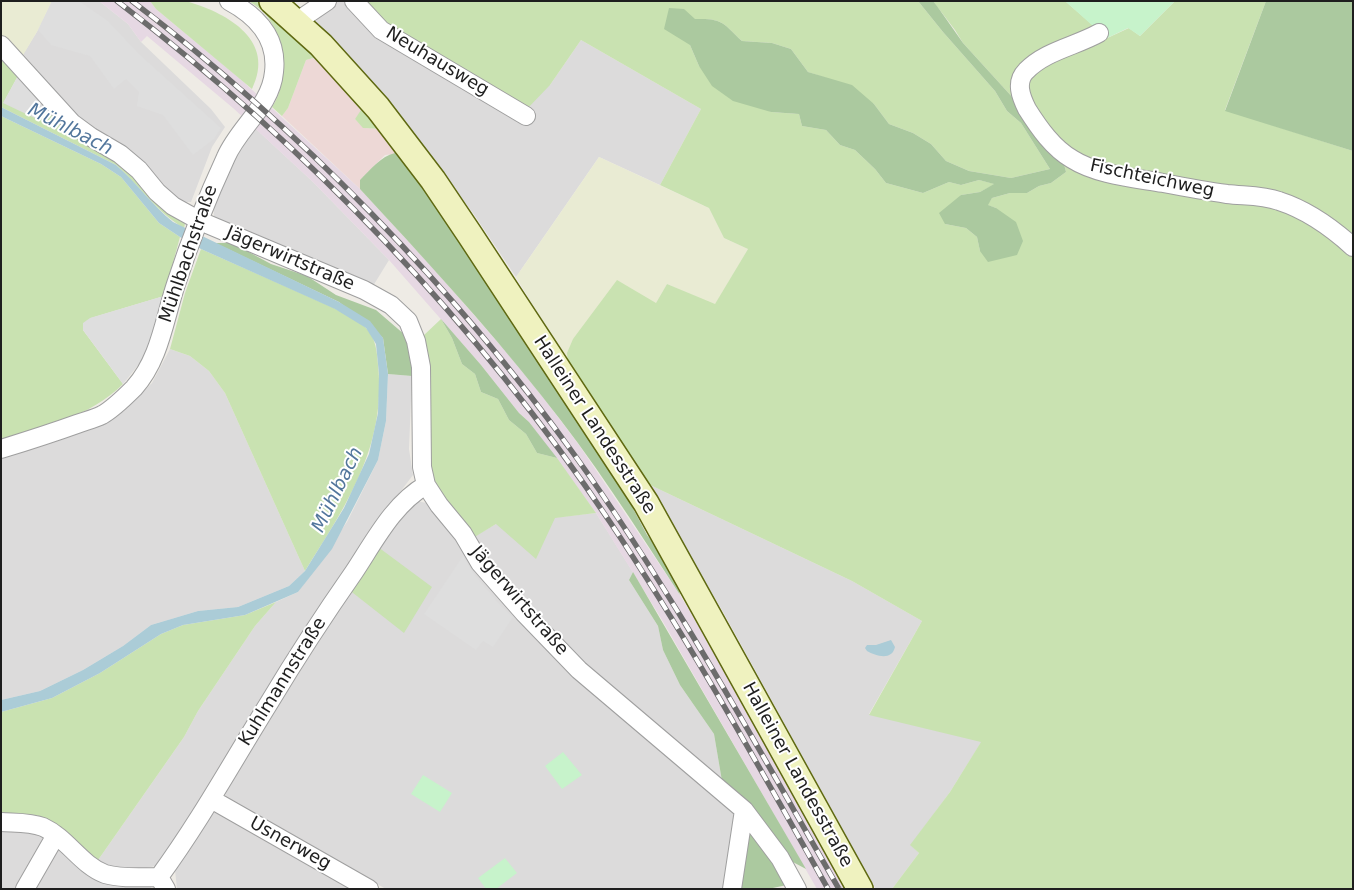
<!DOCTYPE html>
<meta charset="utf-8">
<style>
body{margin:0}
#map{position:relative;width:1354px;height:890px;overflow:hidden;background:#eeebe5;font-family:"DejaVu Sans",sans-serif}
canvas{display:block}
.frame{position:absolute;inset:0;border:2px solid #1e1e1e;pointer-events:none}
</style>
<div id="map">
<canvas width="1354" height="890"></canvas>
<div class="frame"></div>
</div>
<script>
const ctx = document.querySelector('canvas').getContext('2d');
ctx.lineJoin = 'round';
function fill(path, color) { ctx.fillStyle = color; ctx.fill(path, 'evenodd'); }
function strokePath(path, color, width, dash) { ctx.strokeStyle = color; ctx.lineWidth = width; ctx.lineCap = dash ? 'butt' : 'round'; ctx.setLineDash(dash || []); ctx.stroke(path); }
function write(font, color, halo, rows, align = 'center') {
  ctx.font = font + ' "DejaVu Sans",sans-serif'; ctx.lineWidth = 4; ctx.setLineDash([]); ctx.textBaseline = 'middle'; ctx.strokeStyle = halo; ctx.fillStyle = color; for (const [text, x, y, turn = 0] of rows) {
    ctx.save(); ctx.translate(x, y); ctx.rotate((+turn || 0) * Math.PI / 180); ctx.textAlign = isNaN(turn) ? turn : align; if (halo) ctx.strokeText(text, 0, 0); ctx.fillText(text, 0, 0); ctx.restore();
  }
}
const residential = new Path2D(`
 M 52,1 L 99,1 L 128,24 L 141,42 L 211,109 L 225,127 L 212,147 L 191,202 L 177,202 L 78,118 L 23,54 L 38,30 Z
 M 337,1 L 362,1 L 550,85 L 581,40 L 701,109 L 660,185 L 599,157 L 516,277 L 473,213 L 409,130 L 315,24 L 319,13 Z
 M 255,128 L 313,182 L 389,260 L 373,286 L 219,224 L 214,216 L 213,204 L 240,149 Z
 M 170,349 L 190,356 L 209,371 L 225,393 L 305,571 L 289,586 L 238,607 L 198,611 L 151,625 L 123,646 L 83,670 L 40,691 L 1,700 L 1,455 L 94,426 L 127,407 L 152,383 Z
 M 388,374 L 412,376 L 409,449 L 413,475 L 394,500 L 209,792 L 161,861 L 155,866 L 147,868 L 107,868 L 96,863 L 184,737 L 198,711 L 255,626 L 276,602 L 298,592 L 347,522 L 378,460 L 386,421 Z
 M 646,483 L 852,581 L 922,621 L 869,714 L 982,741 L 950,792 L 911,845 L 919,853 L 892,889 L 876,889 L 867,874 L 722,610 Z
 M 417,501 L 426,503 L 453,535 L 459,545 L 496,524 L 596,513 L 633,572 L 629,580 L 658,626 L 663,650 L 680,685 L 714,734 L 722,781 L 748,804 L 735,889 L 386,889 L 226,800 L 225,791 L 348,589 L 411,504 Z
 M 215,812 L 220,812 L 355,889 L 177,889 L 175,870 L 179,860 L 210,816 Z
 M 1,828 L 30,829 L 48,838 L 55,846 L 148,883 L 152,889 L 1,889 Z`);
const commercial = new Path2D(`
 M 313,58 L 318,61 L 362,111 L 355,119 L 364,128 L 385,129 L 403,153 L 385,155 L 360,180 L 360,189 L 282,116 L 288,108 L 306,60 Z`);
const industrial = new Path2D(`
 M 99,1 L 150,1 L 156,9 L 237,76 L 360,189 L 433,268 L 507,353 L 542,396 L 579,445 L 680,595 L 723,667 L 849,889 L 817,889 L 662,620 L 596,513 L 529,422 L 519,413 L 481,365 L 389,260 L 313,182 L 233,108 L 147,36 L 141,42 L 128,24 Z`);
const farmland = new Path2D(`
 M 1,1 L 52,1 L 38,30 L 16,67 L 1,53 Z
 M 599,157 L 709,208 L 724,238 L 748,249 L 715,305 L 667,284 L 656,303 L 568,363 L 516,277 Z`);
const grass = new Path2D(`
 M 150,1 C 162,1 178,0 189,2 C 229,14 276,41 252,89 L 156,9 Z
 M 249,1 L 260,1 L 309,44 L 385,129 L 363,128 L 355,119 L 361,110 L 318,61 L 313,58 L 306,60 L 288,108 L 282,116 L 272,107 C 289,83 285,43 269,19 C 264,11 256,6 249,1 Z
 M 362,1 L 918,1 L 943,32 L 995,91 L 1007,111 L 1021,123 L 1050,169 L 1011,178 L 969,171 L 946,161 L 931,144 L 913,133 L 889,124 L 874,104 L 829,79 L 808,72 L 791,49 L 772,43 L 742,41 C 723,23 723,18 695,19 L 690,45 L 699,66 L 771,112 L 799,114 L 802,126 L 826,130 L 840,145 L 855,150 L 875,169 L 886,183 L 923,193 L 949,182 L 961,185 L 979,180 L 995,184 L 980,192 L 961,195 L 945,224 L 966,228 L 977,237 L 980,251 L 996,208 L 987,205 L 992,198 L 1010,193 L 1027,193 L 1039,186 L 1051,183 L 1066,172 L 1064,164 L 1118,180 L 1294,210 L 1353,252 L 1353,889 L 892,889 L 919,853 L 910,845 L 950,792 L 981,742 L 869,715 L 922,621 L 852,581 L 646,483 L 568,363 L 567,353 L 573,339 L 617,280 L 656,303 L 667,284 L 715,304 L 748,249 L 724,238 L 709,208 L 660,185 L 701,109 L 581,40 L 550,85 L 526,110 L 384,28 Z
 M 933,1 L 1065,1 L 1094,26 L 1038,55 L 1014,99 L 963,43 L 955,30 Z
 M 1175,1 L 1266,1 L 1225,110 L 1353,151 L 1353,243 L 1315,213 L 1121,171 L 1061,147 L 1032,110 L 1026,80 L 1040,64 L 1103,40 L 1129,28 L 1140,36 Z
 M 1,53 L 20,72 L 4,102 L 48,102 L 132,171 L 167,212 L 185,224 L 184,228 C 156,212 140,186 116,165 L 1,107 Z
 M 1,116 L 101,164 L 121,177 L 159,223 L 180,237 L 164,296 L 91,318 L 83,330 L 123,384 C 90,417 44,427 1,440 Z
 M 201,249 C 233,263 266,278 298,292 C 320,302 345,311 365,327 C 376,337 377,352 378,365 C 387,446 345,507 305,571 L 225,393 L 209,371 L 190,356 L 170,349 L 185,293 Z
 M 441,319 L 452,338 L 462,364 L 475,374 L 481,392 L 498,399 L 509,420 L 526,434 L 537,453 L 557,458 L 596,513 L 555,518 L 536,559 L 496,524 L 473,538 L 438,489 L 425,453 L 428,358 L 423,336 Z
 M 378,547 L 432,587 L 404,633 L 348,589 Z
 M 276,602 L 255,626 L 198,711 L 184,737 L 96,863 L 52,821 L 36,815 L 1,813 L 1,712 L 52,698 L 100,673 L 161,634 L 183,625 L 245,615 Z`);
const forest = new Path2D(`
 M 918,1 L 933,1 L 937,6 L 963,43 L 1014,99 L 1064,164 L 1066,172 L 1051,183 L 1039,186 L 1027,193 L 1010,193 L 992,198 L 988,205 L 996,208 L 1016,222 L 1023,241 L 1017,255 L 988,262 L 980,251 L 977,237 L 966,228 L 945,224 L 939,213 L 961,195 L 980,192 L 994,184 L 979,180 L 961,185 L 949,182 L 923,193 L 886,183 L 875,169 L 855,150 L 840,145 L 826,130 L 802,126 L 799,114 L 771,112 L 733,101 L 712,86 L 699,66 L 690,45 L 664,29 L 669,8 L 684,9 L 695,19 C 723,18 723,23 742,41 L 772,43 L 791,49 L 808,72 L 852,85 L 874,104 L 889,124 L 913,133 L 931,144 L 946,161 L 969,171 L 1011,178 L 1050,169 L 1021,123 L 1007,111 L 995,91 L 943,32 Z
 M 1266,1 L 1353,1 L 1353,151 L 1225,111 Z
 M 395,153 L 403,153 L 630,491 L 628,499 L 647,535 L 660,552 L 677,584 L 680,595 C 636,527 592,458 541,395 C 484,323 422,256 360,189 L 360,180 C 371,169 380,157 395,153 Z
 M 215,243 L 232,243 L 271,264 L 307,276 L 336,295 L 376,310 L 405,335 L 414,361 L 412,376 L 388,374 L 383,338 L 339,302 Z
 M 441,319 L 481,365 L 519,413 L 529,422 L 557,458 L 537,453 L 526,434 L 509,420 L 498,399 L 481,392 L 475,374 L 462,364 L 452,338 Z
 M 633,572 L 806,869 L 791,861 L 773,833 L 761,840 L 787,885 L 768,889 L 735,889 L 736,813 L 722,781 L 714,734 L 680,685 L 663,650 L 658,626 L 629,580 Z`);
const park = new Path2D(`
 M 1065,1 L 1175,1 L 1140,36 L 1128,28 L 1103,40 L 1094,27 Z
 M 563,752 L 582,775 L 562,789 L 545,766 Z
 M 423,775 L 452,793 L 440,812 L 411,794 Z
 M 505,858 L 517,873 L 496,889 L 486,889 L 478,878 Z`);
const parking = new Path2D(`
 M 52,1 L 79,1 L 108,21 L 139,54 L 221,128 L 214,139 L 193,155 L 163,115 L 137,106 L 139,92 L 126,79 L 114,89 L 90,56 L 51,45 L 38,30 Z
 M 20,72 L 48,102 L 39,120 L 3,103 Z
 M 164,296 L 147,354 L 123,384 L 83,330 L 83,323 L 90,318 Z
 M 463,556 L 474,574 L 500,605 L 513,617 L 493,647 L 483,641 L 476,650 L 424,614 Z`);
const water = new Path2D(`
 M 1,107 L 116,165 C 137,183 152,205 173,222 L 339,302 L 370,321 L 383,338 L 388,374 L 386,421 L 378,460 L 332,549 L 298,592 L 245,615 L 183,625 L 161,634 L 100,673 L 52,698 L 1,712 L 1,700 L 40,691 L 83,670 L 123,646 L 151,625 L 198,611 L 238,607 L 289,586 L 305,571 L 344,508 L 369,454 L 378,413 L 379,374 L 376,344 L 366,328 L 335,309 L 201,249 L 180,237 L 159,223 L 121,177 L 101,164 L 1,116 Z
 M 891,640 L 895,647 C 892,661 876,656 867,651 L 865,648 L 867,645 L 876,645 Z`);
const street = new Path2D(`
 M 354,1 L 381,30 L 526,116
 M 296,22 L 327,1
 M 1099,33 C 1076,46 1045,51 1026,71 C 1015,82 1021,97 1027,109 C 1039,128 1053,148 1072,159 C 1097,175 1135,178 1163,183 C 1184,187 1206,191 1227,194 C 1244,196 1263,195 1279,201 C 1307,210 1331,227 1353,247
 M 1,45 L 72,123 L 91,137 L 120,154 L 139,170 L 157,192 L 173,206 L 200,221 L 364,290 L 391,305 L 408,321 L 416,341 L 421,367 L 422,467 L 426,485 L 439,505 L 463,534 L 480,563 L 524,613 L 579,670 L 744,810 L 780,858 L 797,889
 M 1,449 C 27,441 52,433 77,424 C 85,421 94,419 102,415 C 113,409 125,397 134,388 C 160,359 164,320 176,284 C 190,241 207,198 226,157 C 239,127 271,106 274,72 C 278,38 257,16 229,1
 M 211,799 L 369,889
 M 1,822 C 15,823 30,822 43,827 C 67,838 81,865 105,874 C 122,879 142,877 159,877
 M 25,889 L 56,835
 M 166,889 L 159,877 C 200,821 233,761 269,703 C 296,658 324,615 354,572 C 374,542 393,504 426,485
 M 732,889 L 744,810`);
const secondary = new Path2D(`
 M 272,1 L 321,45 L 378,108 L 433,180 L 470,235 L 646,503 L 860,889`);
const rail = new Path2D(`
 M 117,1 C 307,146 477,323 610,522 C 689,640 758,765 828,889
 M 132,1 C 298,127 454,287 576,457 C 674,594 755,743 839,889`);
const streetNames = [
 ["Neuhausweg",437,62,31],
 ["Fischteichweg",1152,179,12],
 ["Mühlbachstraße",189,254,-71],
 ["Jägerwirtstraße",290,259,23],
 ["Halleiner Landesstraße",594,425,57],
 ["Jägerwirtstraße",519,601,49],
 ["Kuhlmannstraße",283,682,-58],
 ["Halleiner Landesstraße",797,775,61],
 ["Usnerweg",290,844,29]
];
const waterNames = [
 ["Mühlbach",70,130,27],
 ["Mühlbach",338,490,-64]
];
fill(residential, '#dcdbdb');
fill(commercial, '#edd8d6');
fill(industrial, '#e6d8e3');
fill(farmland, '#e9ebd3');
fill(grass, '#c9e2b1');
fill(forest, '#abc99f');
fill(park, '#c7f3cb');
fill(parking, '#dedede');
fill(water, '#abccd7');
strokePath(street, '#9f9f9f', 20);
strokePath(secondary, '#5f6911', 28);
strokePath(street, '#fff', 18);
strokePath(secondary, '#eff2bf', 25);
strokePath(rail, '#6c6c6c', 5.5);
strokePath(rail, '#fff', 4, [11]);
write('18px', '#1e1e1e', '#fff', streetNames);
write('italic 19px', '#52769c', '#fff', waterNames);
</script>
